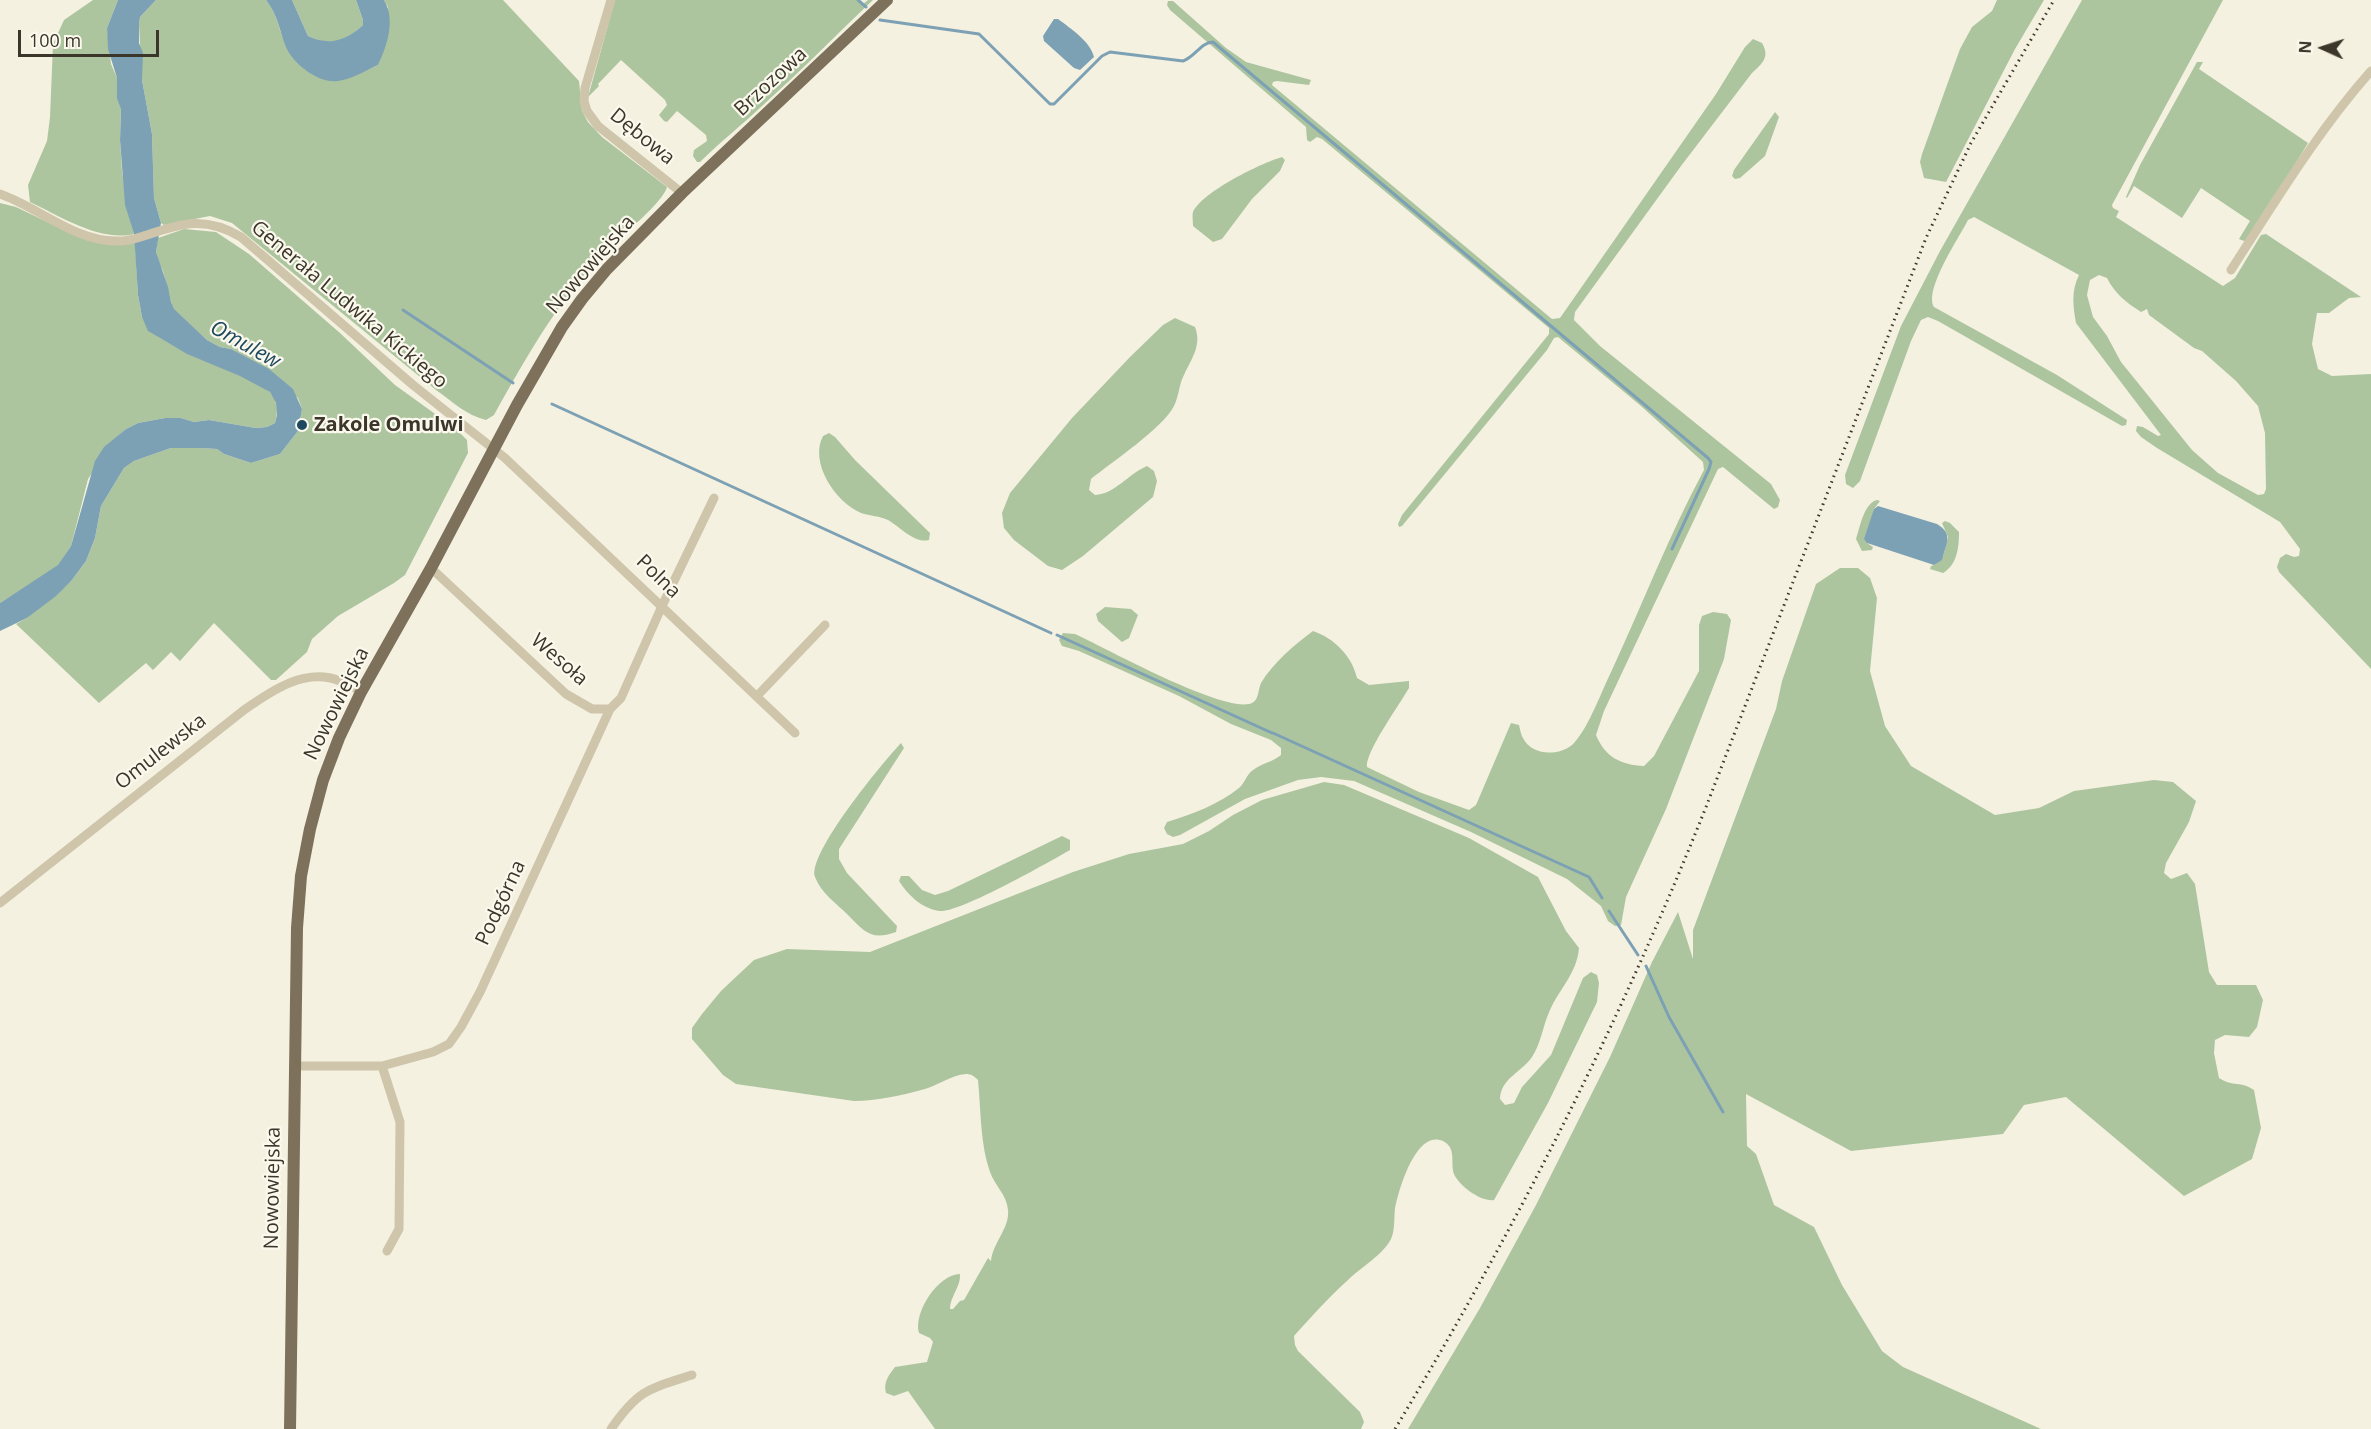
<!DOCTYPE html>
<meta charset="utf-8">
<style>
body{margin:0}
#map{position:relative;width:2371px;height:1429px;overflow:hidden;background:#f5f1e0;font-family:"Open Sans",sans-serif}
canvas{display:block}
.north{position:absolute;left:2293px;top:18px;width:60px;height:60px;-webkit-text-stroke:4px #fbf9ed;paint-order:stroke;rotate:273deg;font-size:16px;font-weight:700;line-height:24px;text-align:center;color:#3c352a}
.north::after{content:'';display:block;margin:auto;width:21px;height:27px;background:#3c352a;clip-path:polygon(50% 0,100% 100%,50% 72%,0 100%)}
.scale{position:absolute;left:18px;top:30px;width:141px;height:27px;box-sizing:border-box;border:3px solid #3c352a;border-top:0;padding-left:8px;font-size:18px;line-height:21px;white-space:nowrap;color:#3c352a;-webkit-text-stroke:4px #fbf9ed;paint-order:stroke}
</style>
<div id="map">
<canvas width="2371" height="1429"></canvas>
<div class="north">N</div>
<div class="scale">100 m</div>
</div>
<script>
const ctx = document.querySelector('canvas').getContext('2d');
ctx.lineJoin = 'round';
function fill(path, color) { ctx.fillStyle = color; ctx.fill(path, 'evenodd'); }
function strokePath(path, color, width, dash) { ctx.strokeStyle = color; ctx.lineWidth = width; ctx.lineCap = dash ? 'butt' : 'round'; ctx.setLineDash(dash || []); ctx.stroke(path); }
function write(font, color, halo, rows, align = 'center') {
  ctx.font = font + ' "Open Sans",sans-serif'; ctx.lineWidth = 4.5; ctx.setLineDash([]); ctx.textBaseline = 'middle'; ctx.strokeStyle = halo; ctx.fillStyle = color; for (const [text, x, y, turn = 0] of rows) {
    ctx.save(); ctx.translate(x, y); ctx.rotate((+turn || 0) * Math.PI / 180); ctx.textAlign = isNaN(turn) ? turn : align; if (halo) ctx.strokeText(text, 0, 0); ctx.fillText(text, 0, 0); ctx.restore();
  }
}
const green = new Path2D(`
 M 93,0 L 118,0 L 107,28 L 111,64 L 117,78 L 117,99 L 121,108 L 120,140 L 122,171 L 128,213 L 134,234 C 99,242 60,216 30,202 L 28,185 L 47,141 L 50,117 L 53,44 L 64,20 Z
 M 156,0 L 266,0 C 277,14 277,23 283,38 C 286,46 295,53 300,60 C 327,91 344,80 378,65 L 388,7 L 384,0 L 503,0 L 579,81 L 582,111 L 588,122 L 602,137 L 667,187 C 664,201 623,235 611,246 C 561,295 528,354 494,415 L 486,420 C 466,415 453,402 436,390 L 232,223 L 210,216 L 164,225 L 161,223 L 154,198 L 152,134 L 142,80 L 139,25 L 140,17 Z
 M 292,0 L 356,0 L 363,20 L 363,25 C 344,42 332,47 308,36 Z
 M 615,0 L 858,0 L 863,4 L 868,0 L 873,0 C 836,35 800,72 762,106 C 742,125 720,142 700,162 L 697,162 L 693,156 L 694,150 L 707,141 L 706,135 L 677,111 L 667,122 L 664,121 L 659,115 L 667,105 L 665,100 L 621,60 L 598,84 L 599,86 L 588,97 Z
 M 1997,0 L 2044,0 L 2015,49 L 1946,182 L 1924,178 L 1920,162 L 1922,154 L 1960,49 L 1972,27 L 1992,11 Z
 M 2082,0 L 2223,0 L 2112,205 L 2113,208 L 2119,211 L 2116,217 L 2223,286 L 2235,278 L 2261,235 L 2266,234 L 2361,297 L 2349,298 L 2329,313 L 2317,313 L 2312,344 L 2318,369 L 2332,376 L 2371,374 L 2371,669 L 2279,572 L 2277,567 L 2280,558 L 2286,554 L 2294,557 L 2299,556 L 2300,549 L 2280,522 L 2157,448 L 2141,437 L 2136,431 L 2137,426 L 2143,427 L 2158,436 L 2161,435 L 2076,323 C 2073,306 2071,291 2079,275 L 1974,217 L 1968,220 C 1959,238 1924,289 1934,307 L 2057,375 L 2127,420 L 2126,425 L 2122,426 L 1938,321 L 1928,317 L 1921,320 L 1911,341 L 1860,481 L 1853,488 L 1846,484 L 1845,475 L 1854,451 L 1901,326 L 1940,251 ZM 2099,275 L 2107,278 C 2115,294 2127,303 2141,312 L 2147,309 L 2149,315 L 2194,348 L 2202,351 L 2236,381 L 2258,406 L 2265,433 L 2266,489 L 2264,494 L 2258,495 L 2218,473 L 2192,450 L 2138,383 L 2121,362 L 2107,336 L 2093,317 L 2087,295 L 2090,280 Z
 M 1168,1 L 1173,1 L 1226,48 L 1246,62 L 1311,80 L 1309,85 L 1277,81 L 1273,82 L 1272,85 L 1552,319 L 1560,318 L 1716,94 L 1745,47 L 1753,39 L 1762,43 C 1770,57 1763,63 1752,73 L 1681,166 L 1575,312 L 1574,320 L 1600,346 L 1771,484 L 1780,500 L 1778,507 L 1774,509 L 1723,467 L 1718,469 L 1604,711 L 1596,735 C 1605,757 1621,765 1644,766 L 1654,756 L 1699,671 L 1699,625 L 1702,616 L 1713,612 L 1727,614 L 1731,620 L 1724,659 L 1666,809 L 1626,897 L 1621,925 L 1615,926 L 1608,921 L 1601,906 L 1567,879 L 1471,832 L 1354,781 L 1321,777 L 1298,780 L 1245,799 L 1180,835 L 1173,837 L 1167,834 L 1164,828 L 1167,822 C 1192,814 1218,805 1239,788 C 1245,783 1246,775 1253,770 C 1262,763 1273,762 1281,755 L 1281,748 L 1271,740 L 1231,724 L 1179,696 L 1079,651 L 1062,646 L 1059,640 L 1063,633 L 1075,634 C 1104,647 1226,715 1252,703 C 1259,700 1258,689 1261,683 C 1273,663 1294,645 1313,631 C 1334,638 1352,656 1357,678 L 1369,685 L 1409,681 L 1409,688 C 1400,704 1365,752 1367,767 L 1419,792 L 1469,810 L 1476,805 L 1511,723 L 1519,725 C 1520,729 1521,735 1523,738 C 1532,757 1562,756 1574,743 C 1589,727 1602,690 1612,670 C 1643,603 1669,535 1704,470 L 1703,462 L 1641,406 L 1558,337 L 1554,338 L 1547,350 L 1402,526 L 1399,527 L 1398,524 L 1402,515 L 1549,334 L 1549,328 L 1322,139 L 1317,137 L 1310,142 L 1307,140 L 1306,127 L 1170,10 L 1167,5 Z
 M 2197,62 L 2203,62 L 2199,69 L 2308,143 L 2249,239 L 2244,241 L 2239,239 L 2250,221 L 2201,188 L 2182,218 L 2134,186 L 2127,198 L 2126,197 L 2140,165 Z
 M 1775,112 L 1779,117 L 1765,156 L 1740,178 L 1735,179 L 1732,176 L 1734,170 Z
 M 1282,157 L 1285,160 L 1280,171 L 1252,199 L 1222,239 L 1213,242 L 1193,226 C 1193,222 1192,215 1193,212 C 1202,192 1261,163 1282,157 Z
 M 0,203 L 16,207 L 62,229 L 135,243 L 138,295 L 142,317 C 157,329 172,346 189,354 C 211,365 254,376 270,392 C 278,401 278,413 275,423 L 267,427 L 256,428 L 209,420 L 194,422 L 181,418 L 165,418 L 138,423 L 126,429 L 117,437 L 88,479 L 71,546 L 58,566 L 0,603 Z
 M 184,229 L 216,232 L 249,254 L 340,333 L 395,385 L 456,429 L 467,440 L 468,453 L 405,575 L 394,583 L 338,616 L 312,639 L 307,652 L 276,680 L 271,680 L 214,623 L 180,661 L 171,652 L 153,670 L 146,663 L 99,703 L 16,624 L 27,618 L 72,580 L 86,561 L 95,538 L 101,506 L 124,468 L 134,461 L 171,448 L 199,448 L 217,449 L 224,454 L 251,463 L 280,454 L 298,431 L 302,409 L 298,398 L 257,364 L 231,349 L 220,347 L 207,340 L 173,309 L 163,271 L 158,261 L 156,252 L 158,238 Z
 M 1175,318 L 1195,327 C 1202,345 1192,358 1184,375 C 1179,384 1179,396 1174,406 C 1163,428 1112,462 1091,479 L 1089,490 L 1095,495 C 1115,494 1128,474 1147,466 L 1154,471 L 1157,481 L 1153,497 L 1083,556 L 1062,570 L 1048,566 L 1014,540 L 1004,528 L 1002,513 L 1010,493 L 1072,418 L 1130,357 L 1163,325 Z
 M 829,433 L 835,437 L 855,460 L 930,533 L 929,540 C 915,544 900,527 888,520 C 880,516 870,516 861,513 C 835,502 809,462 823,436 Z
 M 1877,500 L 1880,501 L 1874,509 L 1867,543 L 1873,547 L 1872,550 L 1862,551 L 1856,539 C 1860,527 1864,503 1877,500 Z
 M 1945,521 L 1950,523 L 1959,532 C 1959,548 1957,565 1943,573 L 1930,569 L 1931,566 C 1944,562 1945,549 1948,537 L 1942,523 Z
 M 1840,568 L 1858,568 L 1870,578 L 1877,598 L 1870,671 L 1885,726 L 1911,766 L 1995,815 L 2039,808 L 2074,791 L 2154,780 L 2173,782 L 2196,801 L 2189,822 L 2166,863 L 2164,873 L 2171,879 L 2187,873 L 2195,884 L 2209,972 L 2217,985 L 2256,985 L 2263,1000 L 2257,1027 L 2249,1037 L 2225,1035 L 2215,1040 L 2214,1053 L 2219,1078 C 2233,1087 2241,1081 2254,1090 L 2261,1128 L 2252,1159 L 2184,1196 L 2066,1097 L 2024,1105 L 2003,1134 L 1851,1151 L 1746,1094 L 1747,1146 L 1756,1154 L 1774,1205 L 1814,1227 L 1842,1285 L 1882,1351 L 1903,1367 L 2041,1429 L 1408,1429 L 1480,1308 L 1536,1205 L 1610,1057 L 1652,962 L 1678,912 L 1693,959 L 1693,930 L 1776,709 L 1782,681 L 1816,584 Z
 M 1105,607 L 1131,609 L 1138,615 L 1129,638 L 1122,642 L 1098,621 L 1096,614 Z
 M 901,743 L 904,748 L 839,849 L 839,859 L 847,873 L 897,926 L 896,932 C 871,941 865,932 848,915 C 837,904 821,893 815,877 C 807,854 883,762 901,743 Z
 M 1324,782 L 1344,785 L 1469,838 L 1538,877 L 1566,931 L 1579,948 C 1577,973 1560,988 1550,1010 C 1543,1025 1541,1044 1532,1057 C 1521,1073 1501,1078 1500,1099 L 1505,1105 L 1514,1103 L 1522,1087 L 1551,1055 L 1583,978 L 1591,972 L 1597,975 L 1599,983 L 1597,1002 L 1548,1103 L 1494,1200 C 1481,1202 1459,1186 1454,1174 C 1450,1163 1457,1148 1443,1141 C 1416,1129 1399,1189 1395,1208 C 1394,1217 1395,1231 1391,1239 C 1384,1254 1360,1268 1348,1280 C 1329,1297 1311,1317 1294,1336 L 1295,1345 L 1298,1351 L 1360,1412 L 1364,1422 L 1361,1429 L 935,1429 L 908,1391 L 894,1396 L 886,1393 C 883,1382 889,1375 895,1367 L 927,1362 L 933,1342 L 930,1338 L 919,1333 C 913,1313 938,1274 960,1274 C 961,1287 950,1296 950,1309 L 953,1309 L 960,1301 L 964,1300 L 988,1258 L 991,1261 C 993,1242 1010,1228 1008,1210 C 1007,1195 995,1186 990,1172 C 980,1144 981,1110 978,1080 C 974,1076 971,1074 966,1074 C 951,1075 939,1085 925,1089 C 903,1095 877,1101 854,1101 L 736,1084 L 723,1075 L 692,1039 L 692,1028 L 702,1014 L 721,991 L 754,960 L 787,949 L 870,952 L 1073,872 L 1129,854 L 1183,844 L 1209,831 L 1233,815 L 1262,800 Z
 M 1062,836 L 1070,840 L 1070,850 C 1049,862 958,914 939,911 C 921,908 908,895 899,881 L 901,876 L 909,876 L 922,890 L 935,895 L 948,891 Z`);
const water = new Path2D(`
 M 118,0 L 156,0 L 140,17 L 139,25 L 139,43 L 143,53 L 142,80 L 152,134 L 154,198 L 161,223 L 156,252 L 168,287 L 171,302 L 174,309 L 207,340 L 220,347 L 231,349 L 269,369 L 293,389 L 302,409 L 298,431 L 280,454 L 251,463 L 224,454 L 217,449 L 199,448 L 171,448 L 134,461 L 124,468 L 101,506 L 95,538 L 86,561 L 72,580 L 56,596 L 27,618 L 0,631 L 0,603 L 58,565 L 71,546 L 95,461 L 104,447 L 126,429 L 138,423 L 165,418 L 181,418 L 194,422 L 209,420 L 256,428 L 267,427 L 275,423 L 277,415 L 276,403 L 270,392 L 240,376 L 187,354 L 162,339 L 148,331 L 142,317 L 138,295 L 134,234 L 125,205 L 120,140 L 121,109 L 117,99 L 117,78 L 108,49 L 107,28 Z
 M 266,0 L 292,0 L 308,36 C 330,46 345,41 363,25 L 363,20 L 356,0 L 384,0 C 396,20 387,46 378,65 C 365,71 352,79 338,81 C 319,84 293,64 286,47 C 279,30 278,15 266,0 Z
 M 1054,19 L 1058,19 C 1070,28 1091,42 1094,57 L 1080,70 L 1074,68 L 1044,41 L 1043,36 Z
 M 1878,506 L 1937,524 C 1954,534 1946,544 1942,560 L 1934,565 L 1867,543 L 1864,539 L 1874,509 Z`);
const stream = new Path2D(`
 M 858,0 L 866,7
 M 880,20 L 979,34 L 1050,104 L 1054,104 L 1102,56 L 1110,52 L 1183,61 C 1195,57 1201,42 1213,42 L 1708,458 L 1711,462 L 1709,469 L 1672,549
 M 403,310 L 513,383
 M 552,404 L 1051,633
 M 1057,635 L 1272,733
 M 1273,733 L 1589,877 L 1602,898
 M 1609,911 L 1638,955
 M 1646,966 L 1669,1017 L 1723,1112`);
const minor = new Path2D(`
 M 611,0 L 585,88 L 584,101 L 587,111 L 598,126 L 682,193
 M 0,194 C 38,207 74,241 116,241 C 127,242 137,238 147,235 C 184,223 205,216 241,237 L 413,385 L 505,458 L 795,733
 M 2231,270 C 2275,202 2317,132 2371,71
 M 431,568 L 566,694 L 592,709 L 610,709 L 621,698 L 662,606 L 714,498
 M 757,696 L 825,625
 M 0,903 L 244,710 C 271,691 305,667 340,681 C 347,683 355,688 361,692
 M 294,1066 L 382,1066 L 433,1052 L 449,1044 L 461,1027 L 480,992 L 610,709
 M 382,1066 L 400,1122 L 399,1229 L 387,1251
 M 611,1429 C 638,1390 648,1389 692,1375`);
const major = new Path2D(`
 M 290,1429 L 297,928 L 301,876 L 310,829 L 323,780 L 339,738 L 361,692 L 431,568 L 517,405 L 562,327 L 582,299 L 607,269 L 682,193 L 887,0`);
const rail = new Path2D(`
 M 1395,1429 C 1515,1230 1620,1023 1706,807 L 1926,238 L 1971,143 L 2054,0`);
const markers = [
 [302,425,6,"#1d4860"]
];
const streetNames = [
 ["Brzozowa",771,82,-43],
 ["Dębowa",642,137,39],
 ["Nowowiejska",591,265,-49],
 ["Generała Ludwika Kickiego",349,305,40],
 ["Polna",658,577,44],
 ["Wesoła",559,660,41],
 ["Nowowiejska",337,704,-64],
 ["Omulewska",161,752,-38],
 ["Podgórna",501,903,-65],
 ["Nowowiejska",273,1188,-89]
];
const poiNames = [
 ["Zakole Omulwi",314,425]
];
const waterNames = [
 ["Omulew",245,345,29]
];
fill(green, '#adc59f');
fill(water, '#7da1b4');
strokePath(stream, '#7da1b4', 3);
strokePath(minor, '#cec5ab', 9);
strokePath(major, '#7e715b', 12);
strokePath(rail, '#3c352a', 3, [1.5, 4.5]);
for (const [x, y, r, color] of markers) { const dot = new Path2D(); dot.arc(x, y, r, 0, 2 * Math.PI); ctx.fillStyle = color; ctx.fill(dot); strokePath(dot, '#fbf9ed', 2); }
write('20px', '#3c352a', '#fbf9ed', streetNames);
write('bold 20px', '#3c352a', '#fbf9ed', poiNames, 'left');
write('italic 21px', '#1d4860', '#fbf9ed', waterNames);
</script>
